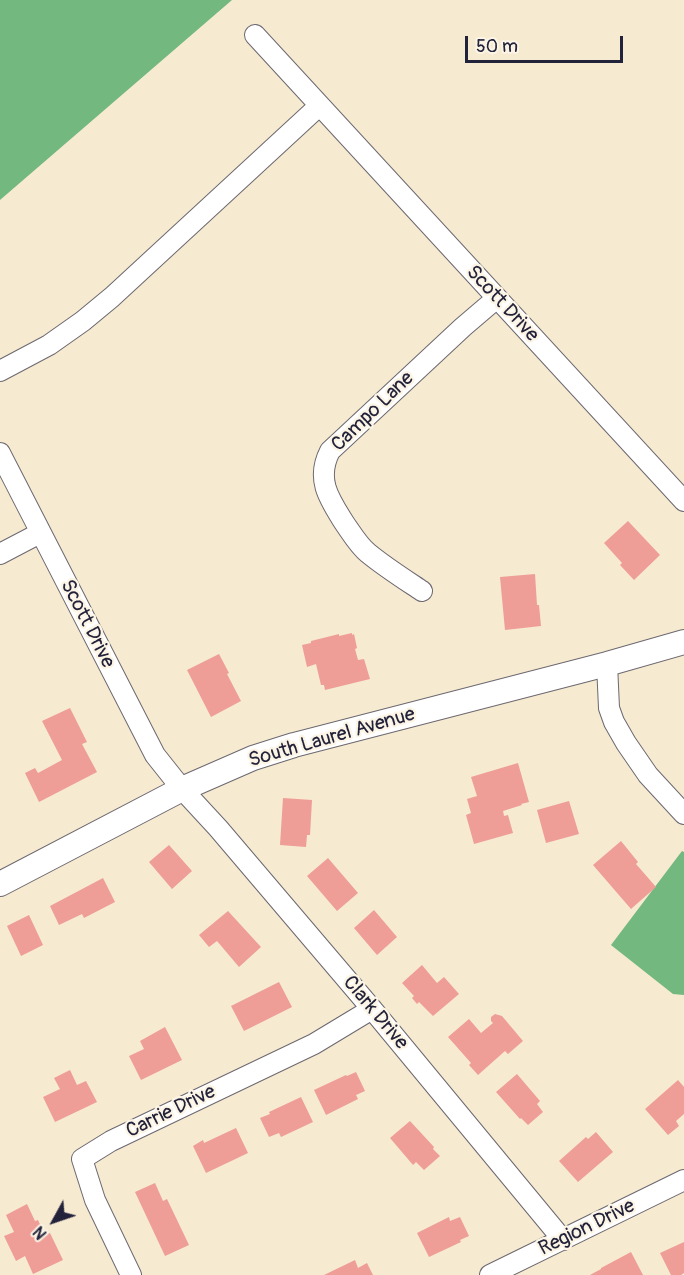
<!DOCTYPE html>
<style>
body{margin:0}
#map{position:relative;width:684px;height:1275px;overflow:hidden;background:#f6ead1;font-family:Pangolin,sans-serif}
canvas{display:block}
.north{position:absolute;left:24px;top:1191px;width:60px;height:60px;-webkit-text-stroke:4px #fcf5e5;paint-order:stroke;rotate:230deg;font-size:16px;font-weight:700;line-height:24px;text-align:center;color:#22223b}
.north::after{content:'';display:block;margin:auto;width:21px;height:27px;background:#22223b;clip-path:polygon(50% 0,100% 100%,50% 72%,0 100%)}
.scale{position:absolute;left:465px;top:36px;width:158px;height:27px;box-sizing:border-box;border:3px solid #22223b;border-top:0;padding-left:8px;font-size:18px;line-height:21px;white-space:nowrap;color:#22223b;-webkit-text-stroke:4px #fcf5e5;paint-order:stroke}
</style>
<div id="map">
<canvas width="684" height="1275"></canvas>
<div class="north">N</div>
<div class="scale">50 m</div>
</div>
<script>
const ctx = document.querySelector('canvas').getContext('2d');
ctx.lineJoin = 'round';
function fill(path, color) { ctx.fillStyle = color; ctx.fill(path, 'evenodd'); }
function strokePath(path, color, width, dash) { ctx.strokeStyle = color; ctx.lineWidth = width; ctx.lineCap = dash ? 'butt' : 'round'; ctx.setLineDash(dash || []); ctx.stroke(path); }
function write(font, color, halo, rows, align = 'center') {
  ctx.font = font + ' Pangolin,sans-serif'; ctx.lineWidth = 4.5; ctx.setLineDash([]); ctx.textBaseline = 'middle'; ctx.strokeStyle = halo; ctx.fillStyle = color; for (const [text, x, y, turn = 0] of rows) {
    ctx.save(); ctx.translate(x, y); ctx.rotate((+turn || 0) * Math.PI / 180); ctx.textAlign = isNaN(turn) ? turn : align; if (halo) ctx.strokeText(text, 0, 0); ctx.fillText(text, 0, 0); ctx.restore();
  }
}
const forest = new Path2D(`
 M 0,0 L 232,0 L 0,200 Z
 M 682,851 L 684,852 L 684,995 L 673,994 L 611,945 Z`);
const building = new Path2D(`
 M 628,521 L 660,555 L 634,580 L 620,565 L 622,563 L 604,543 Z
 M 535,574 L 537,605 L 539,605 L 541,626 L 505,630 L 500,577 Z
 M 352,633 L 352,635 L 354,634 L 357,648 L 355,649 L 358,660 L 364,659 L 370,679 L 325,690 L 324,685 L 321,685 L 316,664 L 307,667 L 302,645 L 311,643 L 311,641 L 339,634 L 339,636 Z
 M 219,654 L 229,673 L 227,674 L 241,701 L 211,717 L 187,670 Z
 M 70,708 L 87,742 L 82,744 L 97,772 L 39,802 L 25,773 L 35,768 L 38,773 L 62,760 L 42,721 Z
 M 518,763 L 529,802 L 521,804 L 522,805 L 503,811 L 504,816 L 508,815 L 513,833 L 474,844 L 466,815 L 471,813 L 467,799 L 477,796 L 471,777 Z
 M 283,798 L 312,800 L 310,835 L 307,835 L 306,847 L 280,845 Z
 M 569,801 L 579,834 L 546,843 L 537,810 Z
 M 621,841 L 638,862 L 636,864 L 656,887 L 631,909 L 593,865 Z
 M 169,845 L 192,871 L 172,889 L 149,862 Z
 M 328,858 L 358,893 L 337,911 L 307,876 Z
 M 103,878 L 115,902 L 84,918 L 82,914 L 59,925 L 50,906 Z
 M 374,910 L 397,937 L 377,955 L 354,928 Z
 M 228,911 L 261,947 L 239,967 L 217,941 L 209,947 L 199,935 Z
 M 29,915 L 43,945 L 21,956 L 7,926 Z
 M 422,965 L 437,983 L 444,977 L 459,994 L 433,1016 L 419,1002 L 417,1004 L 412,998 L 414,996 L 402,983 Z
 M 279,982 L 292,1007 L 244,1031 L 231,1006 Z
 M 495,1014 L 502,1016 L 523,1041 L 508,1054 L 505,1051 L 478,1075 L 469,1065 L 471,1063 L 448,1037 L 469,1019 L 481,1033 L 493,1023 L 491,1021 L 491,1017 Z
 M 165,1027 L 182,1060 L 141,1080 L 129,1056 L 144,1049 L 140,1041 Z
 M 70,1070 L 77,1085 L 86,1081 L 97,1102 L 55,1122 L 43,1097 L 60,1089 L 54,1078 Z
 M 356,1072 L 365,1091 L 356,1095 L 358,1099 L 326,1115 L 314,1090 L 346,1075 L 347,1076 Z
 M 517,1074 L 540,1101 L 537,1104 L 543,1112 L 528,1125 L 521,1118 L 520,1119 L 496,1092 Z
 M 678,1080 L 684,1087 L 684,1114 L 676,1121 L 679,1126 L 668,1135 L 645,1109 Z
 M 301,1097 L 313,1122 L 281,1137 L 279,1133 L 269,1137 L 260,1118 L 270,1114 L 269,1112 Z
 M 410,1121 L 434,1147 L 433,1149 L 440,1156 L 424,1170 L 416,1162 L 413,1165 L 390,1138 Z
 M 236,1128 L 248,1153 L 206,1173 L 193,1146 L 203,1140 L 204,1143 Z
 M 596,1132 L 613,1152 L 578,1182 L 559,1161 L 586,1137 L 588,1139 Z
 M 155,1183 L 163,1201 L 167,1199 L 189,1245 L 165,1256 L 135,1192 Z
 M 27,1204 L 35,1221 L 38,1220 L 45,1235 L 50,1233 L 63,1260 L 33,1274 L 25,1256 L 16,1261 L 4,1236 L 14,1232 L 6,1215 Z
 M 449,1217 L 450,1221 L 460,1217 L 469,1236 L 460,1240 L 461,1242 L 429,1257 L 417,1233 Z
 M 684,1242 L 684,1273 L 681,1275 L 671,1275 L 660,1253 Z
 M 631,1252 L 643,1275 L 590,1275 L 601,1269 L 601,1268 Z
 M 355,1260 L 358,1268 L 367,1263 L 373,1275 L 324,1275 Z`);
const minor = new Path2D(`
 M 255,35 L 684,501
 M 0,371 L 49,345 L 83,321 L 112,297 L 319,106
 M 0,453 L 155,755 L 182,789 L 218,828 L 372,1009 L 563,1240
 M 0,554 L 40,533
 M 422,591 C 404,579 385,567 368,553 C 359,546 352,534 345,524 C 330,500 315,480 330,451 L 463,327 L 497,298
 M 607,664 L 609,708 L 614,722 L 626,743 L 648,775 L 684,814
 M 131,1275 L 95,1200 L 82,1159 L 111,1141 L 314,1044 L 372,1009
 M 490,1275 L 684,1180`);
const tertiary = new Path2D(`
 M 0,884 L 182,789 L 253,758 L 294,745 L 607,664 L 684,642`);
const streetNames = [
 ["Scott Drive",502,304,47],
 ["Campo Lane",373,412,-44],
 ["Scott Drive",87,624,63],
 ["South Laurel Avenue",332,738,-16],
 ["Clark Drive",375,1013,50],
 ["Carrie Drive",171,1112,-26],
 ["Region Drive",587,1228,-26]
];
fill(forest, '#73b87e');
fill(building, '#ef9d97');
strokePath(minor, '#6c6870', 22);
strokePath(tertiary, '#6c6870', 26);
strokePath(minor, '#fff', 20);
strokePath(tertiary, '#fff', 24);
write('20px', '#22223b', '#fcf5e5', streetNames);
</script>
